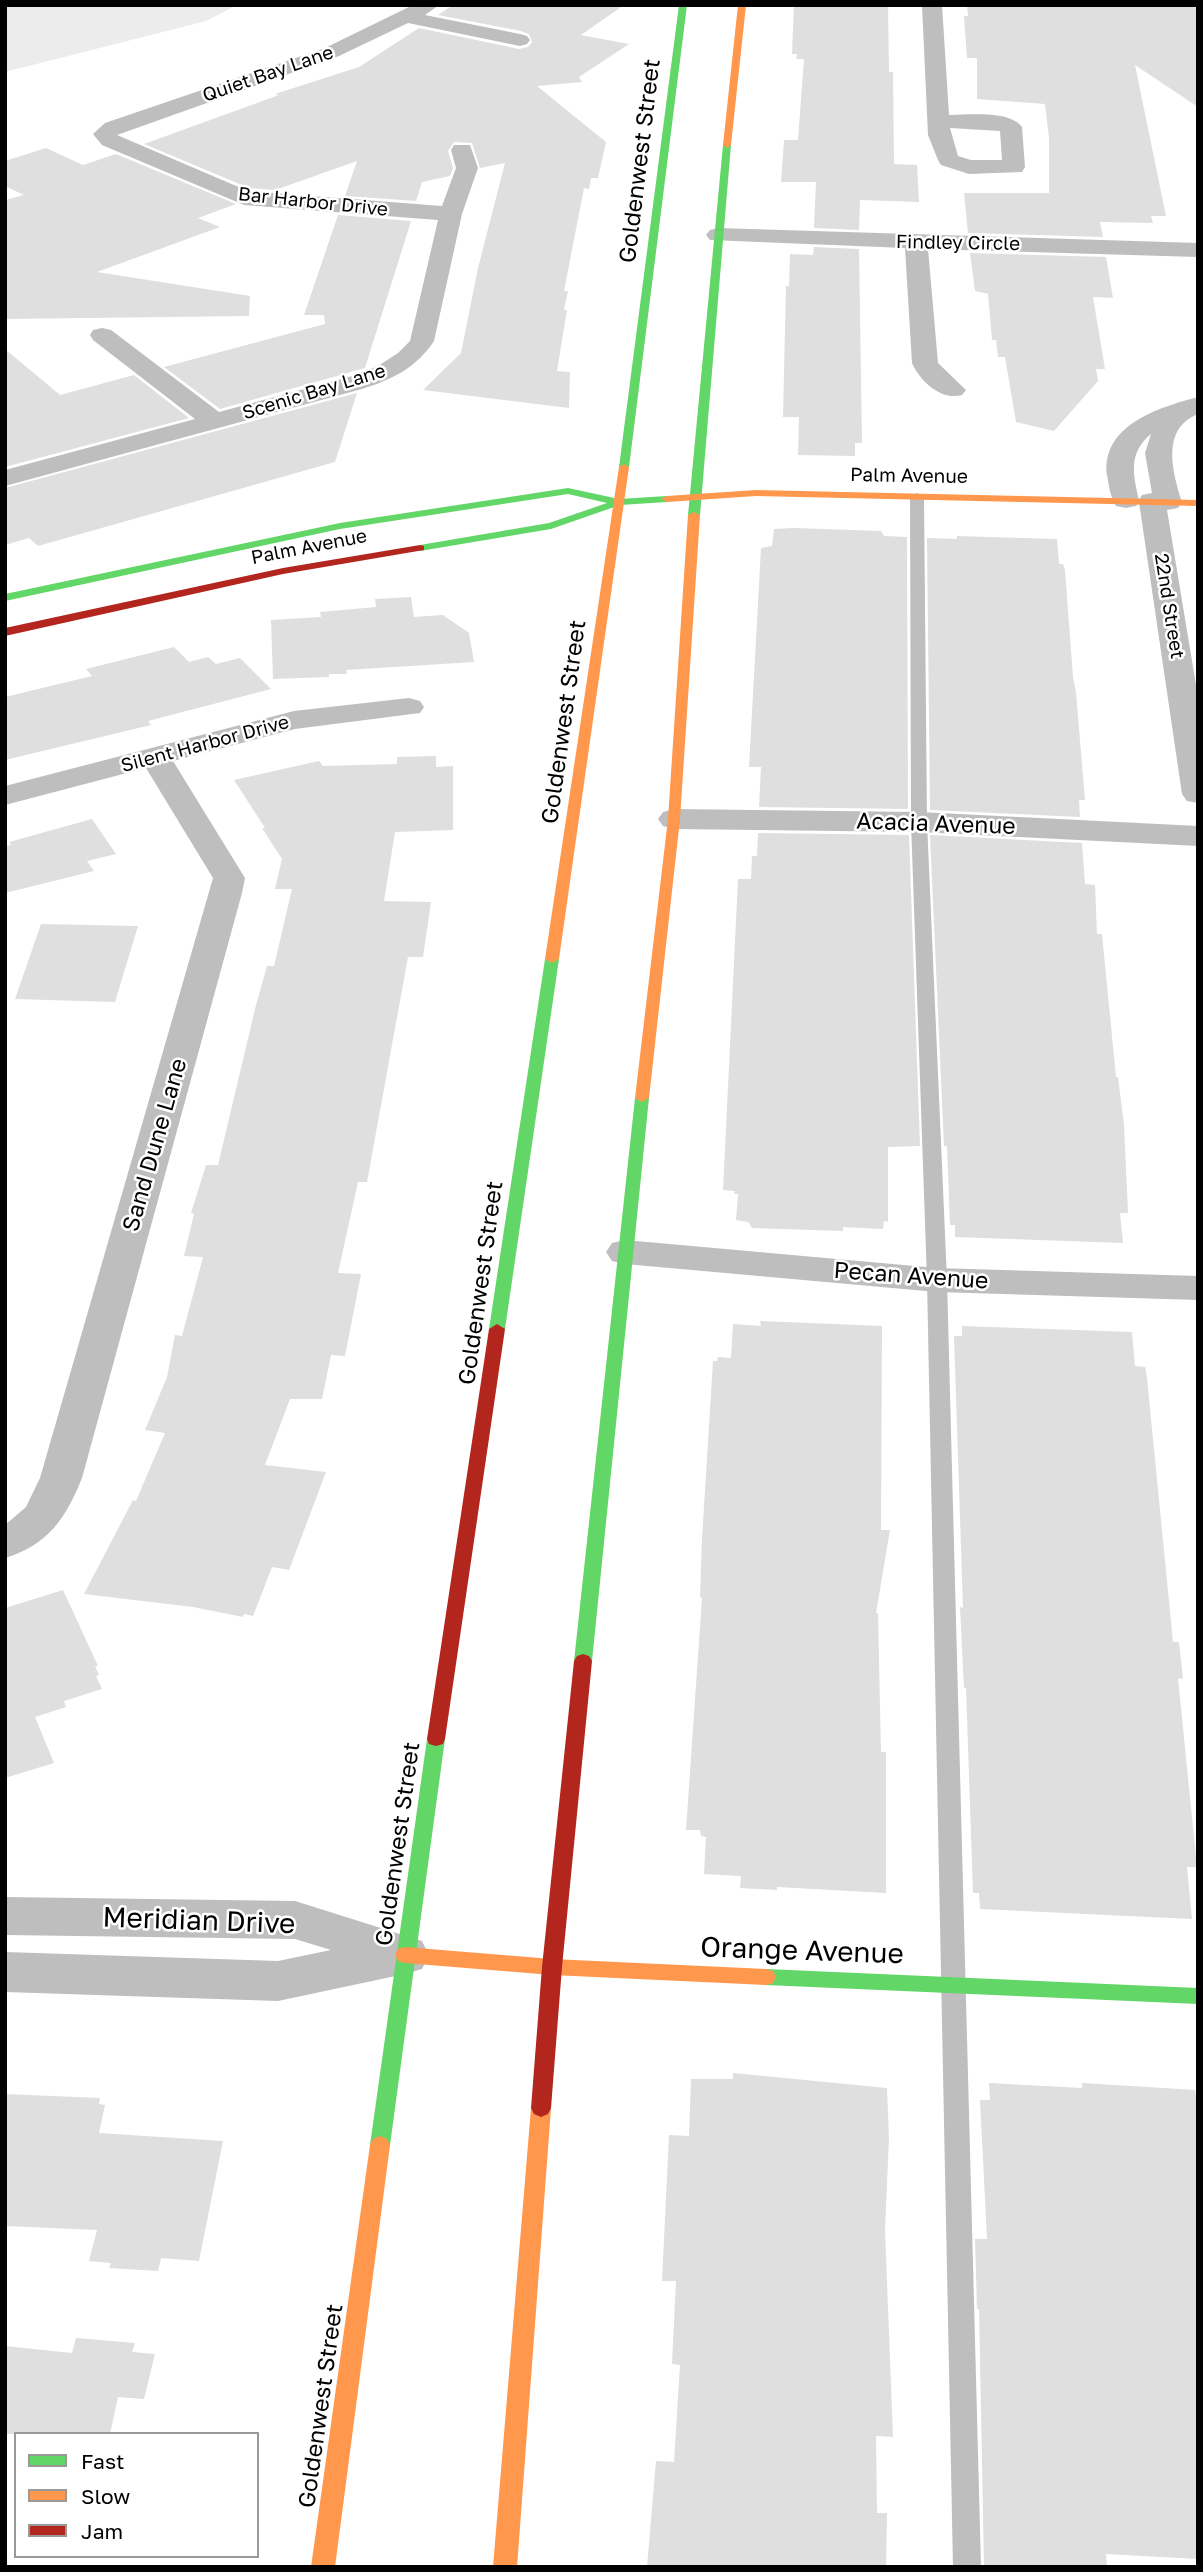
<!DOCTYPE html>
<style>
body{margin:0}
#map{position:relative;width:1203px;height:2572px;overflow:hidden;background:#fff;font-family:"Golos Text",sans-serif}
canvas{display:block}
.frame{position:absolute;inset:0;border:7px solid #000;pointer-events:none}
.legend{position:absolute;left:14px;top:2432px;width:245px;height:126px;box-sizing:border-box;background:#fff;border:2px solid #999;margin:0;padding:9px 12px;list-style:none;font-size:21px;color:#000}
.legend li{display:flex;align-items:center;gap:14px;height:35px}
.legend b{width:35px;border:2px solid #999}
</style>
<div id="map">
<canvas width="1203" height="2572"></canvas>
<div class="frame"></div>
<ul class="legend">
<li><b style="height:9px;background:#63d668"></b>Fast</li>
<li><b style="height:9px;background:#ff974d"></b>Slow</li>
<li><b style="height:9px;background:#b3261e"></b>Jam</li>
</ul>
</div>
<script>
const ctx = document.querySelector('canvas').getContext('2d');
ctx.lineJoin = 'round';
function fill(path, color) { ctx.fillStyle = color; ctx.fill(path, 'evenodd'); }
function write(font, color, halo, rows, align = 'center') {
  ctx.font = font + ' "Golos Text",sans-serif'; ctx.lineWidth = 5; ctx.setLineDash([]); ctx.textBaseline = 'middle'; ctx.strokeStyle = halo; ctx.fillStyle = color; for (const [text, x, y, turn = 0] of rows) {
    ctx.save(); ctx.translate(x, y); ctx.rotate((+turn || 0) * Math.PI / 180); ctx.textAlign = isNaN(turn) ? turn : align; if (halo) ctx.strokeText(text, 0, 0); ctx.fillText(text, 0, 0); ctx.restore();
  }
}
const green = new Path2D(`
 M 5,5 L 237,5 L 206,21 L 5,72 Z`);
const building = new Path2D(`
 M 453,5 L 624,5 L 581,35 L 629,44 L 579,77 L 582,82 L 537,86 L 606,142 L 598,178 L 591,178 L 589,189 L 584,188 L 564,291 L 568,291 L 564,310 L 567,310 L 557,371 L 570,372 L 569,408 L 423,390 L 461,353 L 478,268 L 505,163 L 480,168 L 472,143 L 454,142 L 448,151 L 453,168 L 450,176 L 422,182 L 416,201 L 345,196 L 357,161 L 275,190 L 249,188 L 144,144 L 279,95 L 275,94 L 359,67 L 419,28 L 519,49 L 528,47 L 532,42 L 529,34 L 521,31 L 438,15 Z
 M 794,5 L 888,5 L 889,72 L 893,72 L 894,164 L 917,165 L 919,202 L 860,200 L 859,230 L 814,228 L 816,182 L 781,182 L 784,140 L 798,140 L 804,59 L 796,59 L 797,54 L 792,54 Z
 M 967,5 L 1198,5 L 1198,107 L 1135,65 L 1166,216 L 1151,216 L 1153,223 L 1100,222 L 1103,237 L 968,233 L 964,193 L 1049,193 L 1049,138 L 1045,104 L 977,99 L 977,58 L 967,58 L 964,16 L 968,16 Z
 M 46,148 L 83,165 L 116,154 L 236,204 L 198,218 L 220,227 L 97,272 L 250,296 L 249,316 L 5,319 L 5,200 L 24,195 L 5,186 L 5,161 Z
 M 338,215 L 411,221 L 365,368 L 220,409 L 164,367 L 325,324 L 324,315 L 304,315 Z
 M 814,247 L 859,249 L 862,443 L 855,443 L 855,456 L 798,455 L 799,417 L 783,417 L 786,286 L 789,286 L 790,254 L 813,255 Z
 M 970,253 L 1106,257 L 1113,298 L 1093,297 L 1105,369 L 1096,369 L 1098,381 L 1054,431 L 1016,422 L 1005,357 L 998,357 L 996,340 L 992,340 L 988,294 L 975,291 Z
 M 5,349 L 60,395 L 134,375 L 189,418 L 5,467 Z
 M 357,393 L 335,462 L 38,546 L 29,538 L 5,545 L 5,488 Z
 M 794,528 L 881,531 L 884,536 L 907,537 L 908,809 L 759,807 L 761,767 L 749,767 L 761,548 L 772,546 L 774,529 Z
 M 957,536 L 1057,539 L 1059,564 L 1063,564 L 1065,570 L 1073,677 L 1076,693 L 1085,800 L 1079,800 L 1080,817 L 930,810 L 927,538 L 957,539 Z
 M 411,597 L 414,617 L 443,615 L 469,633 L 474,662 L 346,670 L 347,674 L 329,674 L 329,677 L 273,679 L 271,620 L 321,617 L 320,612 L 376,607 L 375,599 Z
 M 174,647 L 189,662 L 208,657 L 216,664 L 240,658 L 271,689 L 148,721 L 151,725 L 5,760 L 5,697 L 92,676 L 86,669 Z
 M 436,756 L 436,767 L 453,766 L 453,830 L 395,832 L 384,901 L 431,902 L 423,957 L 408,957 L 367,1182 L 358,1182 L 338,1273 L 361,1274 L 345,1356 L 331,1355 L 322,1399 L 290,1399 L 265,1465 L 326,1472 L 289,1570 L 272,1567 L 253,1616 L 244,1614 L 243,1617 L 193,1607 L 84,1594 L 133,1500 L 136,1501 L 165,1433 L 145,1430 L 167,1377 L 175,1335 L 182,1336 L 203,1257 L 184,1256 L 194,1214 L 191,1213 L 206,1165 L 218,1165 L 256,1005 L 267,966 L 274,966 L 292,889 L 275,889 L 282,859 L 262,828 L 265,828 L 234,780 L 319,761 L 323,766 L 397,764 L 397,757 Z
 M 92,819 L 116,854 L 87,861 L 94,871 L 5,893 L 5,846 L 11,845 L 9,842 Z
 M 758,833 L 909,835 L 920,1146 L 888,1147 L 888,1222 L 884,1221 L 883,1229 L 843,1227 L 843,1231 L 752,1228 L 748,1222 L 736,1220 L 738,1194 L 734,1194 L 735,1191 L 723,1190 L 738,879 L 751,879 L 752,856 L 757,856 Z
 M 930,835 L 1082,843 L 1085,884 L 1095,885 L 1097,934 L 1102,934 L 1116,1077 L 1118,1077 L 1124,1125 L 1128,1213 L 1120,1213 L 1123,1243 L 955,1237 L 955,1225 L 950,1225 L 947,1146 L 944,1146 Z
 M 41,924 L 138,926 L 115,1002 L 15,999 Z
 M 760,1321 L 882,1326 L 881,1530 L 890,1530 L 876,1613 L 878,1613 L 881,1752 L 886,1752 L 886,1893 L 777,1887 L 777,1890 L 740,1888 L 741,1876 L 704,1874 L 706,1837 L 701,1836 L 700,1830 L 686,1830 L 702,1598 L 700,1597 L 702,1539 L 713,1361 L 717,1361 L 718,1357 L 731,1358 L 733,1324 L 761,1326 Z
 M 962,1326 L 1132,1332 L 1135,1366 L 1145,1367 L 1147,1378 L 1173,1642 L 1179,1642 L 1183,1679 L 1178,1678 L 1197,1867 L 1187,1867 L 1192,1919 L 980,1909 L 979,1893 L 973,1893 L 966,1688 L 964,1688 L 960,1607 L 963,1608 L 954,1336 L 962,1336 Z
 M 63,1590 L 98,1666 L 95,1666 L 99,1675 L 96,1676 L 102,1689 L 64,1701 L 66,1707 L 35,1717 L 54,1763 L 5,1778 L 5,1608 Z
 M 733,2073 L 887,2088 L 889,2138 L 885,2230 L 893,2437 L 876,2436 L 877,2513 L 887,2513 L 886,2567 L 647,2567 L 656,2461 L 674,2462 L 680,2365 L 672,2364 L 676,2281 L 662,2281 L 669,2135 L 689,2136 L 691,2079 L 733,2079 Z
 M 989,2083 L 1082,2088 L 1082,2083 L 1195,2090 L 1198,2113 L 1198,2559 L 1106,2554 L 1107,2567 L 984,2567 L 979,2309 L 977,2309 L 975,2239 L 987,2239 L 980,2100 L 990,2100 Z
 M 5,2094 L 100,2098 L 99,2104 L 105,2105 L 99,2133 L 223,2141 L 199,2261 L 161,2258 L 158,2271 L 109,2268 L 111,2263 L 89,2261 L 97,2230 L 5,2226 Z
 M 76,2338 L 135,2343 L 132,2352 L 155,2354 L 144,2399 L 118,2397 L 110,2434 L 5,2434 L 5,2346 L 72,2353 Z`);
const lane = new Path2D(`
 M 917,493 L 924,497 L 927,822 L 947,1280 L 981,2567 L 953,2567 L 927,1280 L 911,822 L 910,497 Z`);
const street = new Path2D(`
 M 413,5 L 439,5 L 425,15 L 520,34 L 527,36 L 530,40 L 527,44 L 520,46 L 408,23 L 339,56 L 117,135 L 248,191 L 442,206 L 456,168 L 451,150 L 454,145 L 470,145 L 478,168 L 462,214 L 434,341 C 416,368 393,379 362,389 L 5,486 L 5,470 L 195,419 L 93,340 L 90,335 L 93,330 L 102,328 L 111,330 L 219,412 L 356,375 L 378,366 L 398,353 L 410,341 L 438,220 L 244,205 L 102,145 L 93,134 L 105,123 L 325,48 Z
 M 922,5 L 942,5 L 949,115 C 969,115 1009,110 1022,127 L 1025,167 L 1022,172 L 969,174 L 941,165 L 938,160 L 928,135 ZM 950,128 L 1000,131 L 1002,160 L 971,160 L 958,156 Z
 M 718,228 L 1198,243 L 1198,257 L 928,249 L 938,363 L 966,390 L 962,395 C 941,401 920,381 912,363 L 905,248 L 710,240 L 706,235 L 710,230 Z
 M 1198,397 L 1198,414 C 1160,429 1173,473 1182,502 L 1178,508 L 1167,510 L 1198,697 L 1198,803 L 1187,801 L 1182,794 L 1139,502 L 1136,506 L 1126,508 L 1116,506 C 1110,497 1109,485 1107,475 C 1101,425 1160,407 1198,397 ZM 1151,434 L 1145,453 L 1152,493 L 1142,495 L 1139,500 C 1133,474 1128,453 1151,434 Z
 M 409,698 L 420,701 L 424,707 L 420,713 L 295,729 L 173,761 L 245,878 L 242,893 L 82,1478 C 66,1518 48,1545 5,1558 L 5,1525 L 26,1507 L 40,1478 L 213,878 L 146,768 L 5,805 L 5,786 L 294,711 Z
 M 674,809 L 919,812 L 1198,826 L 1198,846 L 919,832 L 674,829 L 663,826 L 658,819 L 663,812 Z
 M 625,1240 L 937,1268 L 1198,1276 L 1198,1300 L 937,1292 L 625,1264 L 612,1261 L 606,1252 L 612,1243 Z
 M 5,1897 L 295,1901 L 422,1941 L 429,1955 L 422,1969 L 405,1974 L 278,2001 L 5,1992 L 5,1952 L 278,1961 L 331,1950 L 295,1939 L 5,1935 Z`);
const fast = new Path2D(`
 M 679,5 L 687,5 L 629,467 L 624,470 L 619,467 Z
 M 727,142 L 731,145 L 700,515 L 694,518 L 688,515 L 723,145 Z
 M 568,488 L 619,499 L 667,496 L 673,499 L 667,502 L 620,505 L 551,529 L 420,551 L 414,548 L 420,545 L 549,523 L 607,503 L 568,494 L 340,529 L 5,601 L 5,594 L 340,523 Z
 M 552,955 L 559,959 L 505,1329 L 497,1334 L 489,1329 L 545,959 Z
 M 642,1094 L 649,1098 L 592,1661 L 589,1666 L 577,1666 L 574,1661 L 635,1098 Z
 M 436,1732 L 443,1734 L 445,1739 L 390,2145 L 387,2151 L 380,2154 L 373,2151 L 370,2145 L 427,1739 L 429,1734 Z
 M 766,1969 L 1198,1988 L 1198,2004 L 766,1985 L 759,1983 L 756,1977 L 759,1971 Z`);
const slow = new Path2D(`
 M 738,5 L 746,5 L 731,145 L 727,148 L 723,145 Z
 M 624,464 L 629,467 L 559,959 L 552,963 L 545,959 L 619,467 Z
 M 756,490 L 1198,500 L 1198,506 L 756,496 L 667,502 L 661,499 L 667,496 Z
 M 694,512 L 700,515 L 680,819 L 649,1098 L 642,1102 L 635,1098 L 668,819 L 688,515 Z
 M 405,1947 L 552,1959 L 766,1969 L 773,1971 L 776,1977 L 773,1983 L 766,1985 L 552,1975 L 405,1963 L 398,1961 L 395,1955 L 398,1949 Z
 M 541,2099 L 548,2102 L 551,2108 L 517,2567 L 493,2567 L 531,2108 L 534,2102 Z
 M 380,2136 L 387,2139 L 390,2145 L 335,2567 L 311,2567 L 370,2145 L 373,2139 Z`);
const jam = new Path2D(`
 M 420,545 L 424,546 L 424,550 L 283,574 L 5,636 L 5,628 L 283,568 Z
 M 497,1324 L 505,1329 L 445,1739 L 443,1744 L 436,1746 L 429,1744 L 427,1739 L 489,1329 Z
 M 583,1654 L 589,1656 L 592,1661 L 562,1967 L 551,2108 L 548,2114 L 541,2117 L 534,2114 L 531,2108 L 542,1967 L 574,1661 L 577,1656 Z`);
const farStreetnames = [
 ["Quiet Bay Lane",268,74,-19],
 ["Bar Harbor Drive",313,202,6],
 ["Findley Circle",958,243,1],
 ["Scenic Bay Lane",314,392,-17],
 ["Palm Avenue",909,476,1],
 ["Palm Avenue",309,547,-11],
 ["22nd Street",1169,606,81],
 ["Silent Harbor Drive",205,744,-15]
];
const streetNames = [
 ["Goldenwest Street",640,161,-83],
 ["Goldenwest Street",564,722,-82],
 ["Acacia Avenue",936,824,2],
 ["Sand Dune Lane",155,1145,-74],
 ["Pecan Avenue",911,1276,4],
 ["Goldenwest Street",481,1283,-82],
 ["Goldenwest Street",398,1844,-82],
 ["Goldenwest Street",321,2406,-82]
];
const nearStreetnames = [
 ["Meridian Drive",199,1921,2],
 ["Orange Avenue",802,1951,2]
];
fill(green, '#ececec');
fill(building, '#dfdfdf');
fill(lane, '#bebebe');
fill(street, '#bebebe');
fill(fast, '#63d668');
fill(slow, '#ff974d');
fill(jam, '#b3261e');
write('19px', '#000', '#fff', farStreetnames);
write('23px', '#000', '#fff', streetNames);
write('28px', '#000', '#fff', nearStreetnames);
</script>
